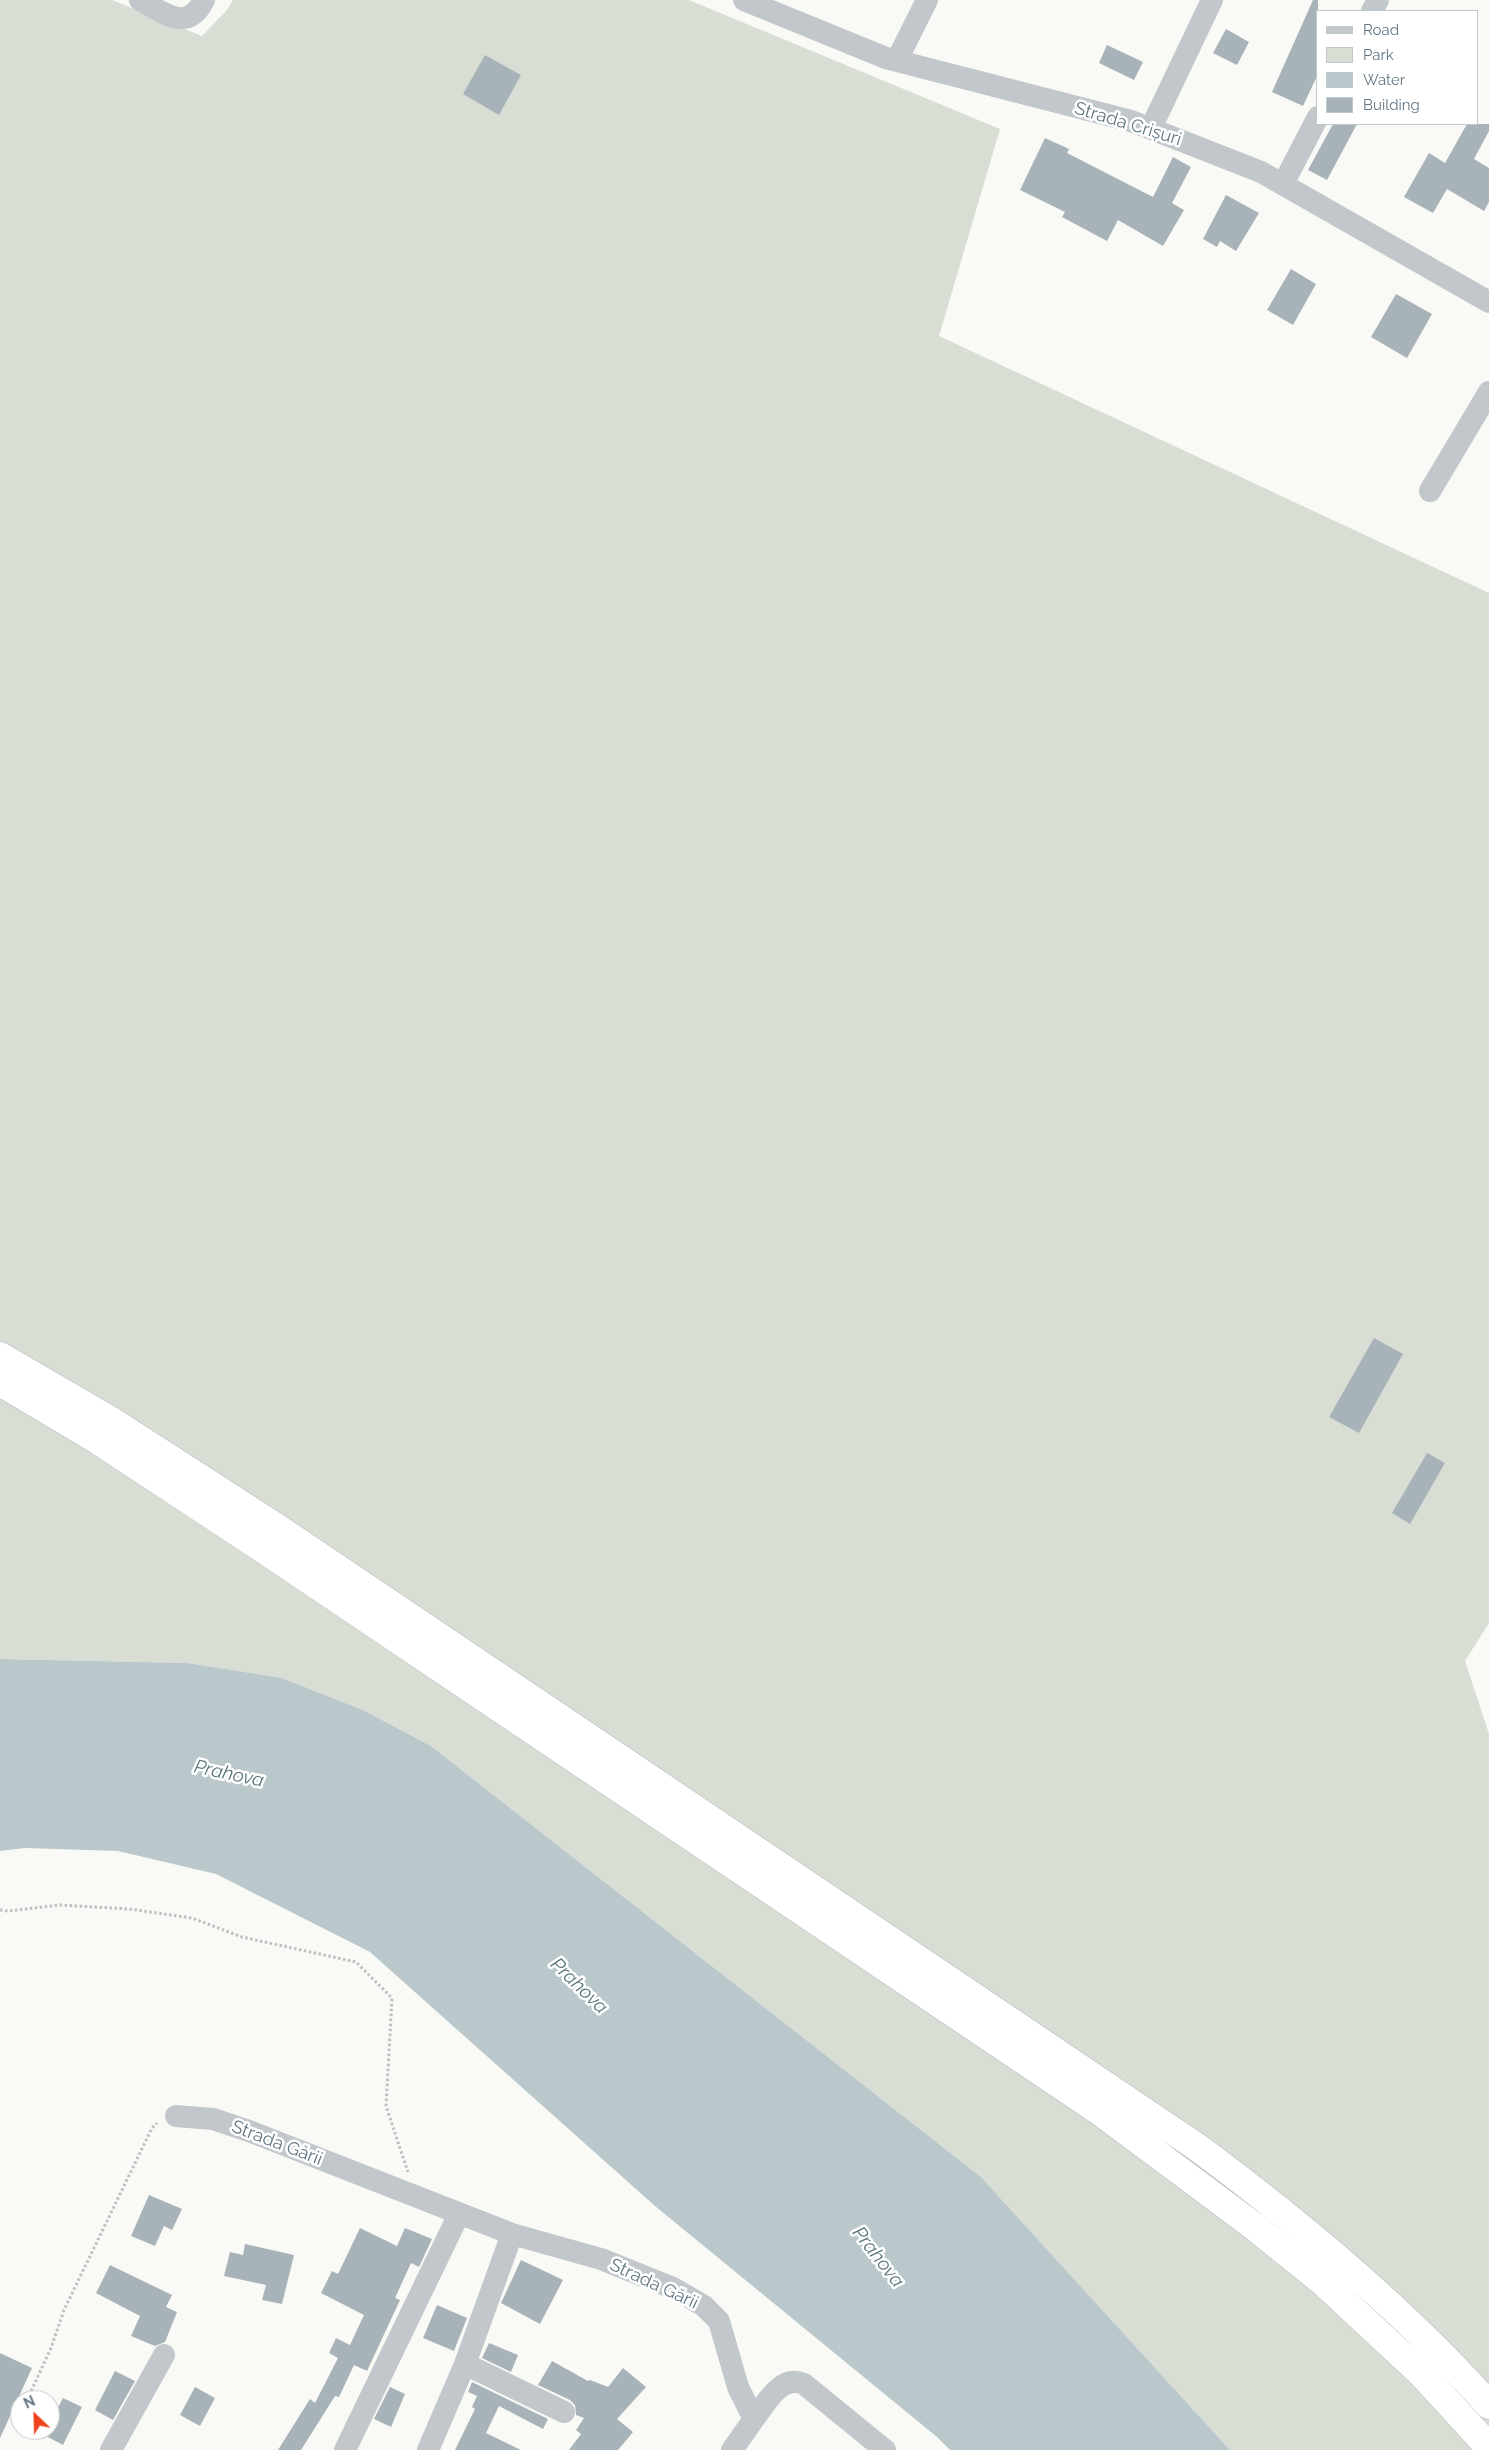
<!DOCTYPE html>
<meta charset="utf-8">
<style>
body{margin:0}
#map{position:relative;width:1489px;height:2450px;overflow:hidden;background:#f9f9f6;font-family:Raleway,sans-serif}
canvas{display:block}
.legend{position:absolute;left:1316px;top:10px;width:162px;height:115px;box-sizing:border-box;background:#fff;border:1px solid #c0c9ce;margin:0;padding:6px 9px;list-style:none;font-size:15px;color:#617784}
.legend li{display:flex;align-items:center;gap:10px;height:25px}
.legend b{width:25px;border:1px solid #c0c9ce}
.north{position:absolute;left:10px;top:2390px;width:50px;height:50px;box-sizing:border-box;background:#fff;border:1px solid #c0c9ce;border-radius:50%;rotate:336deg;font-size:14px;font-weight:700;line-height:20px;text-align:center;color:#617784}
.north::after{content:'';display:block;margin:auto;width:18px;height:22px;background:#f1421e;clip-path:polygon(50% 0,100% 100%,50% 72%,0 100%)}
</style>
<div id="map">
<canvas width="1489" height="2450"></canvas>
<ul class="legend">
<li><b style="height:6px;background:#c2c7cb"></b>Road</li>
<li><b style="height:14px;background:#d9ded5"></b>Park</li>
<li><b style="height:14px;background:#bac8cc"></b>Water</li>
<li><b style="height:14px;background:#a8b3b9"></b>Building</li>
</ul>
<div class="north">N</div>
</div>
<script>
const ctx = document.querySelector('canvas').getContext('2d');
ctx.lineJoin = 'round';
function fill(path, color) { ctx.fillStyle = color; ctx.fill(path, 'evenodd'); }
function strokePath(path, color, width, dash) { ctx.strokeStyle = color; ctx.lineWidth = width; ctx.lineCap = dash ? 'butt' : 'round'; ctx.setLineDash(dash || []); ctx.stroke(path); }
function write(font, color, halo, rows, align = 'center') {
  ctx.font = font + ' Raleway,sans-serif'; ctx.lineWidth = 5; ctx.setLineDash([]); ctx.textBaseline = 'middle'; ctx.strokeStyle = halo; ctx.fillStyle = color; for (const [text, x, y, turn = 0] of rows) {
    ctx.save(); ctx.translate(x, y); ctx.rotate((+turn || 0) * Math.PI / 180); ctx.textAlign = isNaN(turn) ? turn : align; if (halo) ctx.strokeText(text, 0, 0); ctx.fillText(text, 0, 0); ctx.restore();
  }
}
const green = new Path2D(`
 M 0,0 L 112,0 L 202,36 L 227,10 L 233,0 L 689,0 L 1000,129 L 939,336 L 1489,593 L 1489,1623 L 1465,1661 L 1489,1734 L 1489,2450 L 1230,2450 L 981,2177 L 431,1746 L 363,1710 L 282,1678 L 188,1663 L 0,1659 Z`);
const water = new Path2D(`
 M 0,1659 L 188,1663 L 282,1678 L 363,1710 L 431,1746 L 981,2177 L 1230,2450 L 950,2450 L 937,2437 L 655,2206 L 370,1952 L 216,1874 L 118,1851 L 25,1848 L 0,1851 Z`);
const building = new Path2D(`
 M 1313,0 L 1318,0 L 1318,74 L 1303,106 L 1272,92 Z
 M 1226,29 L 1249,42 L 1237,65 L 1213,53 Z
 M 1107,45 L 1143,62 L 1134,80 L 1099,63 Z
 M 485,55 L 521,75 L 499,115 L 463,94 Z
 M 1333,124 L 1357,124 L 1327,180 L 1308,170 Z
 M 1467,124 L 1489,124 L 1489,131 L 1474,159 L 1489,168 L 1489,202 L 1484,211 L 1447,189 L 1433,213 L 1404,197 L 1429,153 L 1445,163 Z
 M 1045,138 L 1069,149 L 1067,153 L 1153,197 L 1173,157 L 1191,167 L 1172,203 L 1184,210 L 1163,246 L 1118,220 L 1107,241 L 1062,217 L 1065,212 L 1020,190 Z
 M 1226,195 L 1259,213 L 1236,251 L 1220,241 L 1217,247 L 1203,239 Z
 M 1291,269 L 1316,284 L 1293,325 L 1267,310 Z
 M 1396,294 L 1432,314 L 1407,358 L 1371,337 Z
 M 1374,1338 L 1403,1354 L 1359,1433 L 1329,1417 Z
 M 1427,1453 L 1445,1463 L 1410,1524 L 1392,1513 Z
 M 149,2195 L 182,2209 L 172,2230 L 164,2226 L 155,2246 L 131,2236 Z
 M 360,2228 L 397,2246 L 405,2228 L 432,2239 L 419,2267 L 411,2263 L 395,2298 L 400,2300 L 367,2371 L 354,2365 L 339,2397 L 335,2396 L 301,2450 L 278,2450 L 310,2399 L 315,2403 L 338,2358 L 329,2353 L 336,2338 L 350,2345 L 364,2315 L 321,2293 L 332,2271 L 338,2274 Z
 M 245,2244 L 294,2255 L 282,2304 L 262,2300 L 266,2285 L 224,2276 L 230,2252 L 243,2255 Z
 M 521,2260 L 563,2280 L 540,2324 L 501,2303 Z
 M 110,2265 L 172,2295 L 166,2307 L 177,2312 L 165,2342 L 155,2346 L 131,2336 L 140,2316 L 96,2293 Z
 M 437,2305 L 467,2318 L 454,2351 L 423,2338 Z
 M 489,2343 L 518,2355 L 511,2372 L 482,2358 Z
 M 0,2353 L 32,2368 L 0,2438 Z
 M 552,2361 L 588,2381 L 590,2380 L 608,2387 L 623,2368 L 646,2387 L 617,2419 L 633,2432 L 618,2450 L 569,2450 L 581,2434 L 576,2430 L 584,2418 L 576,2415 L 575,2405 L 570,2400 L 538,2385 Z
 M 115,2371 L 135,2381 L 113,2420 L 95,2410 Z
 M 472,2382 L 548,2419 L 543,2429 L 499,2406 L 486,2433 L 521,2450 L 455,2450 L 475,2409 L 472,2407 L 477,2396 L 468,2392 Z
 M 195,2387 L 215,2398 L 200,2426 L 180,2415 Z
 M 390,2387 L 405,2394 L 391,2427 L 374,2419 Z
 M 63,2398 L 82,2407 L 63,2445 L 44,2435 L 46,2430 L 50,2430 L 50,2423 Z`);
const path = new Path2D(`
 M 0,1910 L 8,1911 L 60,1905 L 129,1909 L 192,1918 L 242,1937 L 356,1962 L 392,1998 L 386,2106 L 408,2172
 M 27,2400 L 51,2348 L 64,2310 L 152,2128 L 157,2123`);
const minor = new Path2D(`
 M 140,0 C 163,12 187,34 204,0
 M 744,0 L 886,58 L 1131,121 L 1261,172 L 1489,302
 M 1372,11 L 1378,0
 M 897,60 L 927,0
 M 1151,128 L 1212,0
 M 1283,184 L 1318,117
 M 1430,491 L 1489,392
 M 176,2116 L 213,2119 L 249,2131 L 512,2234 L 601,2259 L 673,2288 L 704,2306 L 719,2321 L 738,2387 L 754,2419 C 766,2403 781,2374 804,2384 L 885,2450
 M 465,2364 L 564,2412
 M 111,2450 L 164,2355
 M 345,2450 L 459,2214
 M 428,2450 L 465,2364 L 512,2234
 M 732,2450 L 754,2419`);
const trunk = new Path2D(`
 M 0,1356 L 110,1420 L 279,1529 L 1197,2147 C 1301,2224 1402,2308 1489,2405
 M 0,1382 L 99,1441 L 263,1549 L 1102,2113 L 1255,2227 L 1322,2281 L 1421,2373 L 1489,2447`);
const streetNames = [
 ["Strada Crișuri",1128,124,17],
 ["Strada Gării",277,2143,21],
 ["Strada Gării",654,2284,25]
];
const waterNames = [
 ["Prahova",229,1774,12],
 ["Prahova",579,1986,44],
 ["Prahova",878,2257,52]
];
fill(green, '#d9ded5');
fill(water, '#bac8cc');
fill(building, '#a8b3b9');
strokePath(trunk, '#b5babe', 29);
strokePath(path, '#bcc0c3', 3, [2.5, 2.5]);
strokePath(minor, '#c2c7cb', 22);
strokePath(trunk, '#fff', 28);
write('18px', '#617784', '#fff', streetNames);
write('italic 19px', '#5c767e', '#fff', waterNames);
</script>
